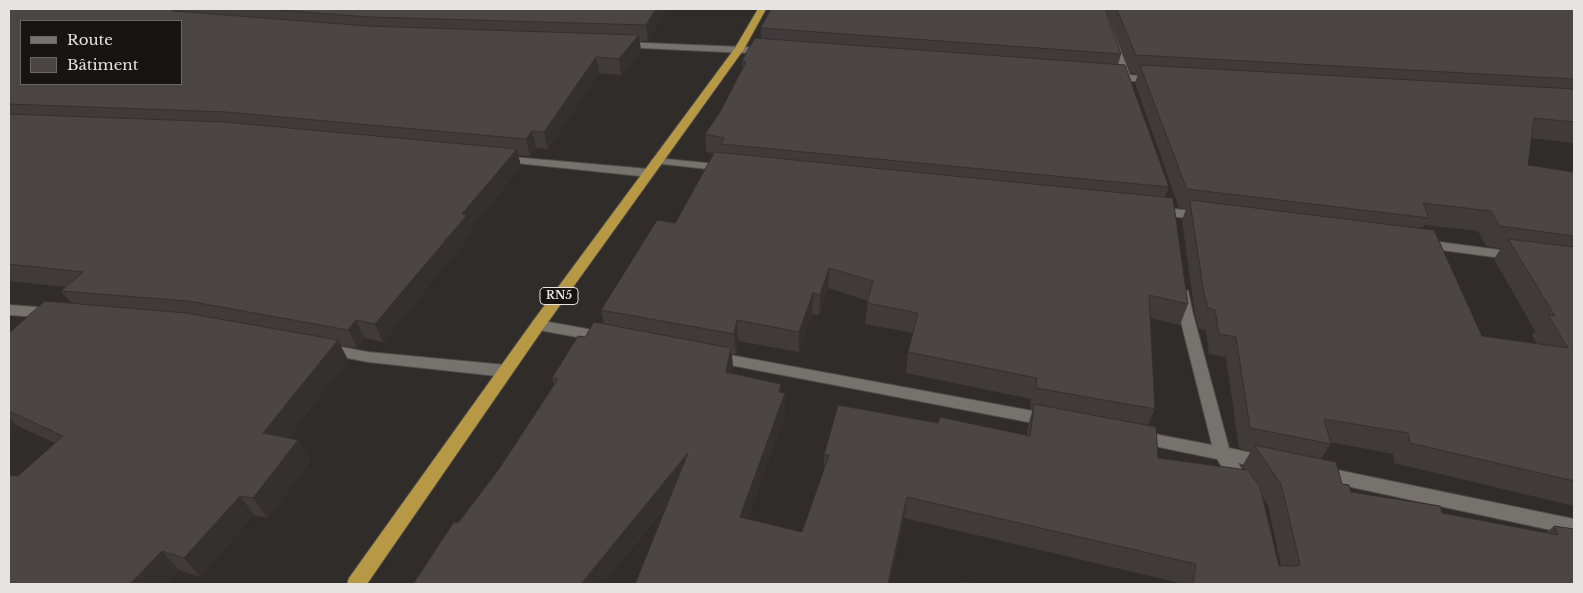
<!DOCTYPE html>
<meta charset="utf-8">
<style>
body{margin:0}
#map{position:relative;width:1583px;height:593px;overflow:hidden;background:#302c29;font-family:"Libre Baskerville",serif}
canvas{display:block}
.frame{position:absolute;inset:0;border:10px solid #e6e4e2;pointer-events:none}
.legend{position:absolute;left:20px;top:20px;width:162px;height:65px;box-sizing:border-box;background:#161513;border:1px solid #696866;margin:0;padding:6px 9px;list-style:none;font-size:15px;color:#e6e4e2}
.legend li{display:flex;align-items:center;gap:10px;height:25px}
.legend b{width:25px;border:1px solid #696866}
</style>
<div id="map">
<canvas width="1583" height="593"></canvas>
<div class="frame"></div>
<ul class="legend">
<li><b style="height:6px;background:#76726d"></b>Route</li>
<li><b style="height:14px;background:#4b4543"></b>Bâtiment</li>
</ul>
</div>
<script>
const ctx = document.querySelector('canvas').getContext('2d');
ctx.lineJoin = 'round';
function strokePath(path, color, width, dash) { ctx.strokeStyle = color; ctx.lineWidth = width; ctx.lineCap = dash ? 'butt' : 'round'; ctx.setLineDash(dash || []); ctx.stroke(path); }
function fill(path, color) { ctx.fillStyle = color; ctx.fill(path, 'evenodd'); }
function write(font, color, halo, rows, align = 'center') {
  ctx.font = font + ' "Libre Baskerville",serif'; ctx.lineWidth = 4; ctx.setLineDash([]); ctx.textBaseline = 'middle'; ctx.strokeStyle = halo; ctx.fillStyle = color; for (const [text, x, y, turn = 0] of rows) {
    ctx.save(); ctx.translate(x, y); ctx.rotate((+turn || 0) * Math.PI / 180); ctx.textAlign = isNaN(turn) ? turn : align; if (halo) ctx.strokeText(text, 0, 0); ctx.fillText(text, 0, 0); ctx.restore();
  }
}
const minor = new Path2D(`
 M 1097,9 L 1105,9 L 1130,75 L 1154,77 L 1158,78 L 1158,82 L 1132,81 L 1127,84 L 1122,81 L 1107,79 L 1107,75 L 1120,75 Z
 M 622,42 L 768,48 L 773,51 L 768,54 L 619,47 L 617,45 Z
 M 501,156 L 649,169 L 655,173 L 649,177 L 497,161 L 495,159 Z
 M 657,158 L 726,165 L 732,168 L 726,171 L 653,163 L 651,161 L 653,159 Z
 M 1158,207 L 1201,212 L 1207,216 L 1201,220 L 1154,214 L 1152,211 L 1154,208 Z
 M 1424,240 L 1516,252 L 1523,256 L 1516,260 L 1419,247 L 1418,244 Z
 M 1183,289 L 1188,291 L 1193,314 L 1229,448 L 1271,457 L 1273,462 L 1271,467 L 1265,469 L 1238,463 L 1251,484 L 1249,489 C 1234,494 1225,470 1217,459 L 1139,443 L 1133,442 L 1131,437 L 1133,432 L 1139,431 L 1212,445 L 1179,314 L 1176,294 L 1178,291 Z
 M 9,305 L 52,308 L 57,310 L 59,313 L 57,316 L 52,318 L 9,315 Z
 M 538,320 L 604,332 L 609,333 L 611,337 L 609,341 L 604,342 L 533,329 L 531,325 L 533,321 Z
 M 326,344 L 368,352 L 506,365 L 511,367 L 513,371 L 511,375 L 506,377 L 368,362 L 321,353 L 319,349 L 321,345 Z
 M 714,352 L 1049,414 L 1055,416 L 1057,420 L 1055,424 L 1049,426 L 709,361 L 707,357 L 709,353 Z
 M 1323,467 L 1574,519 L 1574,535 L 1323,481 L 1317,479 L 1315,474 L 1317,469 Z`);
const trunk = new Path2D(`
 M 758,9 L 766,9 L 744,49 L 543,329 L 367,584 L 347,584 L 349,578 L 533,321 L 735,48 Z`);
const wall = new Path2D(`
 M 9,9 L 666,9 L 648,41 L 639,41 L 641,51 L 621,75 L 599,73 L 548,149 L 536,148 L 530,156 L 518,155 L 521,167 L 471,228 L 472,233 L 383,342 L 365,338 L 357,348 L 340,345 L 348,360 L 287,438 L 311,460 L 267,518 L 254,515 L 200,577 L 179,570 L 166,584 L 9,584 L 18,476 L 55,443 L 18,426 L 9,435 L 9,332 L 71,303 L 61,291 L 66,287 L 9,281 Z
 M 1106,9 L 1574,9 L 1574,143 L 1531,138 L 1528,165 L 1574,172 L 1574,506 L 1394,463 L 1393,454 L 1330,442 L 1331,444 L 1321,459 L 1342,484 L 1351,492 L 1442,513 L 1546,533 L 1554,526 L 1574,529 L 1574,584 L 1184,584 L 904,518 L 890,584 L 635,584 L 668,503 L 603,584 L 413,584 L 499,469 L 554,384 L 552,378 L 585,337 L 604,324 L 601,310 L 675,223 L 714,154 L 706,152 L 705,134 L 720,112 L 742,69 L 742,61 L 761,39 L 761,28 L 1121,54 L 1118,65 L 1169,187 L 1165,197 L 1188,304 L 1180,325 L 1150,318 L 1155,409 L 1148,425 L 1158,458 L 1245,470 L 1242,466 L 1251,451 L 1239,448 L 1226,357 L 1209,354 L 1206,330 L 1199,329 L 1195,314 L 1182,220 L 1186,209 L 1179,208 L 1135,83 L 1138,74 L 1130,73 ZM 1425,225 L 1478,231 L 1486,246 L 1501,248 L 1494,259 L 1535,331 L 1532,335 L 1537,344 L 1482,336 L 1422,228 ZM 828,288 L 868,301 L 865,324 L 913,333 L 908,352 L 906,373 L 1031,399 L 1030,409 L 1033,409 L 1028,425 L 1027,436 L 938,423 L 824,455 L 824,470 L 802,532 L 748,519 L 785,414 L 785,393 L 732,373 L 733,369 L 732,354 L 736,354 L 738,341 L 799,352 L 812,314 L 819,315 ZM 1262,496 L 1268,505 L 1281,566 L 1279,566 Z`);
const shadedWall = new Path2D(`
 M 169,9 L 177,9 L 181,17 Z
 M 656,9 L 666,9 L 648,41 L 646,25 Z
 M 639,35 L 641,51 L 621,75 L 619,59 Z
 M 596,57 L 599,73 L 548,149 L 544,132 Z
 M 532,131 L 536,148 L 530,156 L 526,139 Z
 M 517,149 L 521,167 L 471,228 L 472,233 L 383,342 L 375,324 L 462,214 Z
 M 829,268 L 828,288 L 819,315 L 820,295 Z
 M 813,293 L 812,314 L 799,352 L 799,332 Z
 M 356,320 L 365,338 L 357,348 L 348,330 Z
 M 737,320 L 738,341 L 736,354 L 734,334 Z
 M 338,340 L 348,360 L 275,453 L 263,433 Z
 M 731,348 L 733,369 L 728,393 L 726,372 Z
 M 781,384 L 782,401 L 785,393 L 785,414 L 742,537 L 740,517 Z
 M 9,417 L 18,426 L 9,435 Z
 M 298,440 L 311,460 L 267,518 L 253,498 Z
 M 688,453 L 690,474 L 603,584 L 581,584 Z
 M 240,496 L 254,515 L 200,577 L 184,558 Z
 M 907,497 L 904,518 L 890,584 L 888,584 Z
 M 162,551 L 179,570 L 166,584 L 130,584 Z`);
const building = new Path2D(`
 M 9,9 L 171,9 L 173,11 L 368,26 L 639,35 L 619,59 L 596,57 L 544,132 L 532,131 L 526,139 L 226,112 L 9,104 ZM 21,21 L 181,21 L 181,84 L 21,84 Z
 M 265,9 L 656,9 L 646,25 L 369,17 Z
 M 771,9 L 1105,9 L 1121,54 L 761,28 Z
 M 1117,9 L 1574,9 L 1574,79 L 1136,55 Z
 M 755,38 L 1125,65 L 1169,187 L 721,144 L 724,138 L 705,134 L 720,112 L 746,62 L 742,61 Z
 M 1140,65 L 1574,89 L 1574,122 L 1534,118 L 1528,165 L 1574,172 L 1574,236 L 1500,226 L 1491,211 L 1423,203 L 1429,218 L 1187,189 Z
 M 9,114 L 225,122 L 517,149 L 462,214 L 467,215 L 375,324 L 356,320 L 348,330 L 188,301 L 61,291 L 83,272 L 9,264 Z
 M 715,152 L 1173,198 L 1188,304 L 1149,295 L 1155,409 L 1036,388 L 1037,378 L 908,352 L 918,313 L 867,303 L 873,281 L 829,268 L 820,295 L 813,293 L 799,332 L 737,320 L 734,334 L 601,310 L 657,220 L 675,223 Z
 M 1190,200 L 1434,230 L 1482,336 L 1568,348 L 1548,315 L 1555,316 L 1508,239 L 1574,247 L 1574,481 L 1410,443 L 1408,433 L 1324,419 L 1331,444 L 1250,428 L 1236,337 L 1219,334 L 1215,310 L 1208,308 L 1204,293 Z
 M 45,301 L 186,313 L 338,340 L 263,433 L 298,440 L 253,498 L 240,496 L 184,558 L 162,551 L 130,584 L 9,584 L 9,475 L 18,476 L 63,436 L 9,411 L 9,332 L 10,332 Z
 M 594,322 L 731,348 L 726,372 L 781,384 L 779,392 L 785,393 L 740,517 L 802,532 L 829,455 L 824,455 L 838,405 L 938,423 L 940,417 L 1030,436 L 1034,404 L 1156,427 L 1158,458 L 1248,470 L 1260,487 L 1279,566 L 1298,566 L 1300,564 L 1281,484 L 1254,445 L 1336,462 L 1342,484 L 1349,485 L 1351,492 L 1440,506 L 1442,513 L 1558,535 L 1554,526 L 1574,529 L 1574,584 L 1193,584 L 1196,564 L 907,497 L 888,584 L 635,584 L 688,453 L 581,584 L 413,584 L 454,522 L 458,523 L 499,469 L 558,379 L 552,378 L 578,336 L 585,337 Z
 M 963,582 L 981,584 L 963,584 Z`);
const shields = [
 [559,296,38]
];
const shieldNames = [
 ["RN5",559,296]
];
strokePath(minor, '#4e4b47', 2);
strokePath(trunk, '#4e4b47', 2);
fill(minor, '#76726d');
fill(trunk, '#b79844');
fill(wall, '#403b3a');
fill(shadedWall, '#34302f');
fill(building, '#4b4543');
strokePath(building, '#34302f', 1);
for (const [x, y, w] of shields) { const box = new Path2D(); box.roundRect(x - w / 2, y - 8.5, w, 17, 4); ctx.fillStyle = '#161513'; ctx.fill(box); strokePath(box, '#e6e4e2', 1); }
write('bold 11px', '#e6e4e2', null, shieldNames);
</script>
